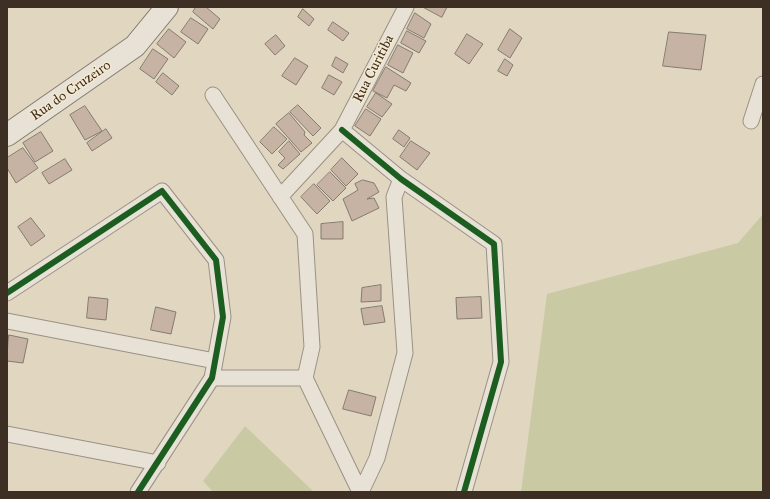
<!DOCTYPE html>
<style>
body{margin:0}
#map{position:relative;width:770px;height:499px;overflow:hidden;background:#e1d6c0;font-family:"IM FELL Great Primer",serif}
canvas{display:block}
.frame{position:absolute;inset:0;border:8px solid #3e2f24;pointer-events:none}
</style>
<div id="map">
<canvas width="770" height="499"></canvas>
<div class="frame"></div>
</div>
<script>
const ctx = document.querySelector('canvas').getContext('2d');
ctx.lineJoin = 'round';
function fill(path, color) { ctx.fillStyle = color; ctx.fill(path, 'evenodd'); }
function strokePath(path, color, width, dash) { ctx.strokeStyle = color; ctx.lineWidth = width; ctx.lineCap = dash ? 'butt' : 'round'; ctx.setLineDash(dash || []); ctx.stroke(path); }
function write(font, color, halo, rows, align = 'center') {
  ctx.font = font + ' "IM FELL Great Primer",serif'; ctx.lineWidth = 3; ctx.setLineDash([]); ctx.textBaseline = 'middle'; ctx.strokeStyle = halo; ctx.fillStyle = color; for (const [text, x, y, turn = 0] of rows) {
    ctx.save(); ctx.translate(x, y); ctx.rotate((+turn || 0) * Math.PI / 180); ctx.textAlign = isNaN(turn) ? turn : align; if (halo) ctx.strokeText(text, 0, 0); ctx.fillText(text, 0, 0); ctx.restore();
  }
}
const green = new Path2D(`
 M 763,214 L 763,492 L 521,492 L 547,294 L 738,243 Z
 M 245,426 L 314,492 L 213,492 L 203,481 Z`);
const building = new Path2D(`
 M 196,7 L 206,7 L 220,19 L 213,29 L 193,12 Z
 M 423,7 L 447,7 L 442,17 Z
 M 303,9 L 314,19 L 309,26 L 298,17 Z
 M 415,13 L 431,24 L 424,38 L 407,29 Z
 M 191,18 L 208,29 L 198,44 L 181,32 Z
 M 333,22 L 349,33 L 343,41 L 328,30 Z
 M 169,29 L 186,42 L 174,58 L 157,44 Z
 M 510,29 L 522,38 L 510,58 L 498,50 Z
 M 407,31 L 426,41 L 419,53 L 401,43 Z
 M 669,32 L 706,35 L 701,70 L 663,66 Z
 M 467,34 L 483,44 L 469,64 L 455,54 Z
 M 276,35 L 285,46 L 275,55 L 265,44 Z
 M 398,45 L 413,53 L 403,73 L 388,65 Z
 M 153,49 L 168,59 L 154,79 L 140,69 Z
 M 336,57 L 348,64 L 343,73 L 332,66 Z
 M 295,58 L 308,66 L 296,85 L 282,76 Z
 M 505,59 L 513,65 L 507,76 L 498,71 Z
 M 386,67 L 411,83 L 406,91 L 394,85 L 387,98 L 373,91 Z
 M 163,73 L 179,86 L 172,95 L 156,82 Z
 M 329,75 L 342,82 L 334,95 L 322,88 Z
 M 376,93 L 392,104 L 382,117 L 367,107 Z
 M 298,105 L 321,128 L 313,136 L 290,112 Z
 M 85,106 L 102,131 L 85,140 L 70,115 Z
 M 366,109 L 381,119 L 370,136 L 355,126 Z
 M 289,113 L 305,132 L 304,135 L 312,143 L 301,152 L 276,124 Z
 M 274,127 L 287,139 L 272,154 L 260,142 Z
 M 106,129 L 112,138 L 92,151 L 87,143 Z
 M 399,130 L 410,138 L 404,147 L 393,139 Z
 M 41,132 L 53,151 L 35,162 L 23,143 Z
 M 289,141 L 300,154 L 283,169 L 278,165 L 285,158 L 279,152 Z
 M 411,141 L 430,153 L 417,170 L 400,157 Z
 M 23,148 L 38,168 L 16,183 L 7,168 L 7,158 Z
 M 342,158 L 358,174 L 346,186 L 331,170 Z
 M 65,159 L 72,170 L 49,184 L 42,173 Z
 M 330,172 L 346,188 L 333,201 L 317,185 Z
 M 363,180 L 374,183 L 379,192 L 367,199 L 374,198 L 379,208 L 352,221 L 343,199 L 358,190 L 355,184 Z
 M 314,184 L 330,201 L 317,214 L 301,197 Z
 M 31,218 L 45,236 L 31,246 L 18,227 Z
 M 343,222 L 343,239 L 321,239 L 321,224 Z
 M 381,285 L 381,301 L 361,302 L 362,288 Z
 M 89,297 L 108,299 L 106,320 L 87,318 Z
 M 481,297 L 482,318 L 457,319 L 456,298 Z
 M 382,306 L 385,322 L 364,325 L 361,309 Z
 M 156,307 L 176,312 L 171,334 L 151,330 Z
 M 9,335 L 28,339 L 23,363 L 7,361 Z
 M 349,390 L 376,397 L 371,416 L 343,409 Z`);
const street = new Path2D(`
 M 213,95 L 305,234 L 312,347 L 305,378 L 360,492
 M 751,121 L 763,84
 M 342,130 L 401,179 L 494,244 L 501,362 L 464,492
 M 280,197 L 342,130 L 406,7
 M 7,293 L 162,191 L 216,260 L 223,317 L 212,378 L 138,492
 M 7,321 L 215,361
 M 212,378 L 305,378
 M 7,434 L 158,463
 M 361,492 L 377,458 L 405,353 L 394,197 L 401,179`);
const secondary = new Path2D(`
 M 7,135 L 135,46 L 167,7`);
const cycleway = new Path2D(`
 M 342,130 L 401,179 L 494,244 L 501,362 L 464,492
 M 7,293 L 162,191 L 216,260 L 223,317 L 212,378 L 138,492`);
const streetNames = [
 ["Rua Curitiba",374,69,-63],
 ["Rua do Cruzeiro",71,91,-35]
];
fill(green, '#c9caa4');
fill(building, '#c6b3a4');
strokePath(building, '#837b6f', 1);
strokePath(street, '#9a9184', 17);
strokePath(secondary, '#837b6f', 24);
strokePath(street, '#e7e1d6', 15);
strokePath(secondary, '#e7e1d6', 22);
strokePath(cycleway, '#1b5e20', 6);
write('14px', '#3e2f24', '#f4e8ce', streetNames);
</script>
